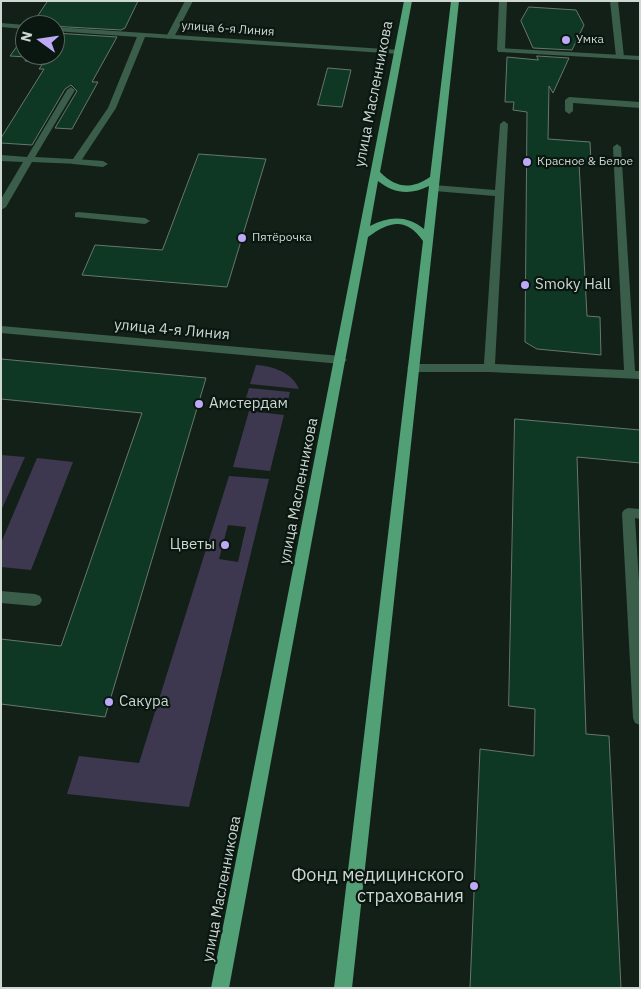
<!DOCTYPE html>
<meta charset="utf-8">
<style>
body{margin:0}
#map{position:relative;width:641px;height:989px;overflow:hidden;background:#132018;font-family:"IBM Plex Sans",sans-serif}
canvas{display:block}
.frame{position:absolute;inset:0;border:2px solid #ced7d1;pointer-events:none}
.north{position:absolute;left:15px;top:15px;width:50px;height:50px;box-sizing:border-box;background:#0a1710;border:1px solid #58645d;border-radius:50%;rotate:284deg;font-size:14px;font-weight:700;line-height:20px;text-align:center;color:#ced7d1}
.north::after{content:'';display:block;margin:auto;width:18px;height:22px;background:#bcaaf6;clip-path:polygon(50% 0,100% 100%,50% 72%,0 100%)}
</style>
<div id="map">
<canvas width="641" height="989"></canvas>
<div class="frame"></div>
<div class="north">N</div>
</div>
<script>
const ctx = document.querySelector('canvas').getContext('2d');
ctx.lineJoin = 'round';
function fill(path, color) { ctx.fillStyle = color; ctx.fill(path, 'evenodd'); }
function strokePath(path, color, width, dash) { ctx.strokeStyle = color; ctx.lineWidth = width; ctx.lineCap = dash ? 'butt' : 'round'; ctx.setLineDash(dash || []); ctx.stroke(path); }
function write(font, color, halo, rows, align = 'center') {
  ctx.font = font + ' "IBM Plex Sans",sans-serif'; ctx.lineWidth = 4.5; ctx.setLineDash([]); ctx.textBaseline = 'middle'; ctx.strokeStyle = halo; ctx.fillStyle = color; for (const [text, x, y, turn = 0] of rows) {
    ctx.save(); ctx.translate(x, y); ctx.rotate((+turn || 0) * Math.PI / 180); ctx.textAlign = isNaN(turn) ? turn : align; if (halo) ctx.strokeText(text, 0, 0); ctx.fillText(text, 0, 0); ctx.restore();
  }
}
const green = new Path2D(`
 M 256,365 C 272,366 292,372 299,389 L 250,384 Z
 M 249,388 L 290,392 L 286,409 L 244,405 Z
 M 249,411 L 284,415 L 270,471 L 233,467 Z
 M 1,455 L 25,457 L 1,511 Z
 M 37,458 L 73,462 L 31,570 L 1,567 L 1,543 Z
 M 229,476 L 269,479 L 189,807 L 67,794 L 79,756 L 139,763 ZM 228,525 L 246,527 L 238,562 L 219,559 Z`);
const building = new Path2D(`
 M 48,1 L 138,1 L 125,28 L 121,30 L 32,25 Z
 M 529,7 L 576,10 L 584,25 L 572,50 L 533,48 L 521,21 Z
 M 55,33 L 117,37 L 92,82 L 98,82 L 72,129 L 55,128 L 77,91 L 71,85 L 65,89 L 32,145 L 1,143 L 1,138 L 44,69 L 39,69 L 44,62 L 25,61 L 27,57 L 10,56 L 25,35 L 25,55 L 55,55 Z
 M 537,56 L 569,58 L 553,93 L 549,86 L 548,139 L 590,142 L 591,163 L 579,163 L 587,316 L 600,317 L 601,355 L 537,349 L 525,342 L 527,112 L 513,110 L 514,102 L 505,102 L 507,57 L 538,60 Z
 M 328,68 L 351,70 L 342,107 L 318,105 Z
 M 199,154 L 266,159 L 227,287 L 82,275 L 95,245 L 162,250 Z
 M 1,359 L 206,378 L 105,717 L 1,704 L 1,639 L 61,646 L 142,413 L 1,399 Z
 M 515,419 L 640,430 L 640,463 L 577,457 L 586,734 L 609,736 L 621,988 L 470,988 L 480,749 L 534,756 L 535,709 L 509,706 Z`);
const service = new Path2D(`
 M 185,1 L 193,1 L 174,37 L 167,39 L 166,37 Z
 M 499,1 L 507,1 L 505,50 L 501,52 L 497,50 Z
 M 610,1 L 618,1 L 624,57 L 620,59 L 616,57 Z
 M 569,97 L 640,102 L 640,108 L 573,103 L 573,111 L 569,114 L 565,111 L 565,100 Z
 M 504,121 L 508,124 L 495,364 L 624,370 L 613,147 L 617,144 L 621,147 L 635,371 L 640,371 L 640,379 L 489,372 L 413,372 L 407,368 L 413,364 L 484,364 L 495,196 L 434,191 L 429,188 L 434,185 L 495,190 L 500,124 Z
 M 76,159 L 103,161 L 108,164 L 103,167 L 73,164 L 71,162 Z
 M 78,212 L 145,218 L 150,221 L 145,224 L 75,217 L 75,213 Z
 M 628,508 L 640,509 L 640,519 L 635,518 L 640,598 L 640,725 L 635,723 L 633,718 L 622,513 L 624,510 Z`);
const minor = new Path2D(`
 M 1,23 L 25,25 L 26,25 L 25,29 L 1,27 Z
 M 55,27 L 399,50 L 403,52 L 399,54 L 145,37 L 116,108 L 79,164 L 32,162 L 6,207 L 1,210 L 1,199 L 23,162 L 1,161 L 1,155 L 27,157 L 67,90 L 71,87 L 75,90 L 35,157 L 73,159 L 108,108 L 137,37 L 55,31 Z
 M 498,48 L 640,56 L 640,60 L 501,52 L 498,52 Z
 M 1,326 L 341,356 L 347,360 L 341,364 L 1,333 Z
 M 1,591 L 35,594 L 40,596 L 42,600 L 40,604 L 35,606 L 1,603 Z`);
const primary = new Path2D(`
 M 404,1 L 412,1 L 380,172 C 396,188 411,190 430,177 L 451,1 L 459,1 L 352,988 L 334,988 L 423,241 C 406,217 390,221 368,237 L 229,988 L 211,988 ZM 378,181 C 394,194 411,195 429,186 L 424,229 C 407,215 389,216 370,226 Z`);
const markers = [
 [566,40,5,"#bcaaf6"],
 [527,162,5,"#bcaaf6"],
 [242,238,5,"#bcaaf6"],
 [525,285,5,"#bcaaf6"],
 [199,404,5,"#bcaaf6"],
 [225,545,5,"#bcaaf6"],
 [109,702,5,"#bcaaf6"],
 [474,886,5,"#bcaaf6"]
];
const farStreetnames = [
 ["улица 6-я Линия",228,29,4]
];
const farPoinames = [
 ["Умка",576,40],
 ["Красное & Белое",537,162],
 ["Пятёрочка",252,238]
];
const streetNames = [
 ["улица Масленникова",374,94,-79],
 ["улица 4-я Линия",172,330,5],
 ["улица Масленникова",299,491,-79],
 ["улица Масленникова",222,889,-79]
];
const poiNames = [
 ["Smoky Hall",535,285],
 ["Амстердам",209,404],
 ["Цветы",215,545,"right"],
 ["Сакура",119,702]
];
const nearPoinames = [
 ["Фонд медицинского",464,876],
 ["страхования",464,897]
];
fill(green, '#3d374f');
fill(building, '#0f3824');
strokePath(building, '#67776d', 1);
fill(service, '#3a5e4a');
fill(minor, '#3a5e4a');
fill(primary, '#52a076');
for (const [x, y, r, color] of markers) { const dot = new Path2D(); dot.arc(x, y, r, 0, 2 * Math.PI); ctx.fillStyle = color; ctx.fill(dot); strokePath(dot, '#0a1710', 2); }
write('12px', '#ced7d1', '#0a1710', farStreetnames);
write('12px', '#ced7d1', '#0a1710', farPoinames, 'left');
write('15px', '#ced7d1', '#0a1710', streetNames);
write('15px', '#ced7d1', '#0a1710', poiNames, 'left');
write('18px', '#ced7d1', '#0a1710', nearPoinames, 'right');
</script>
